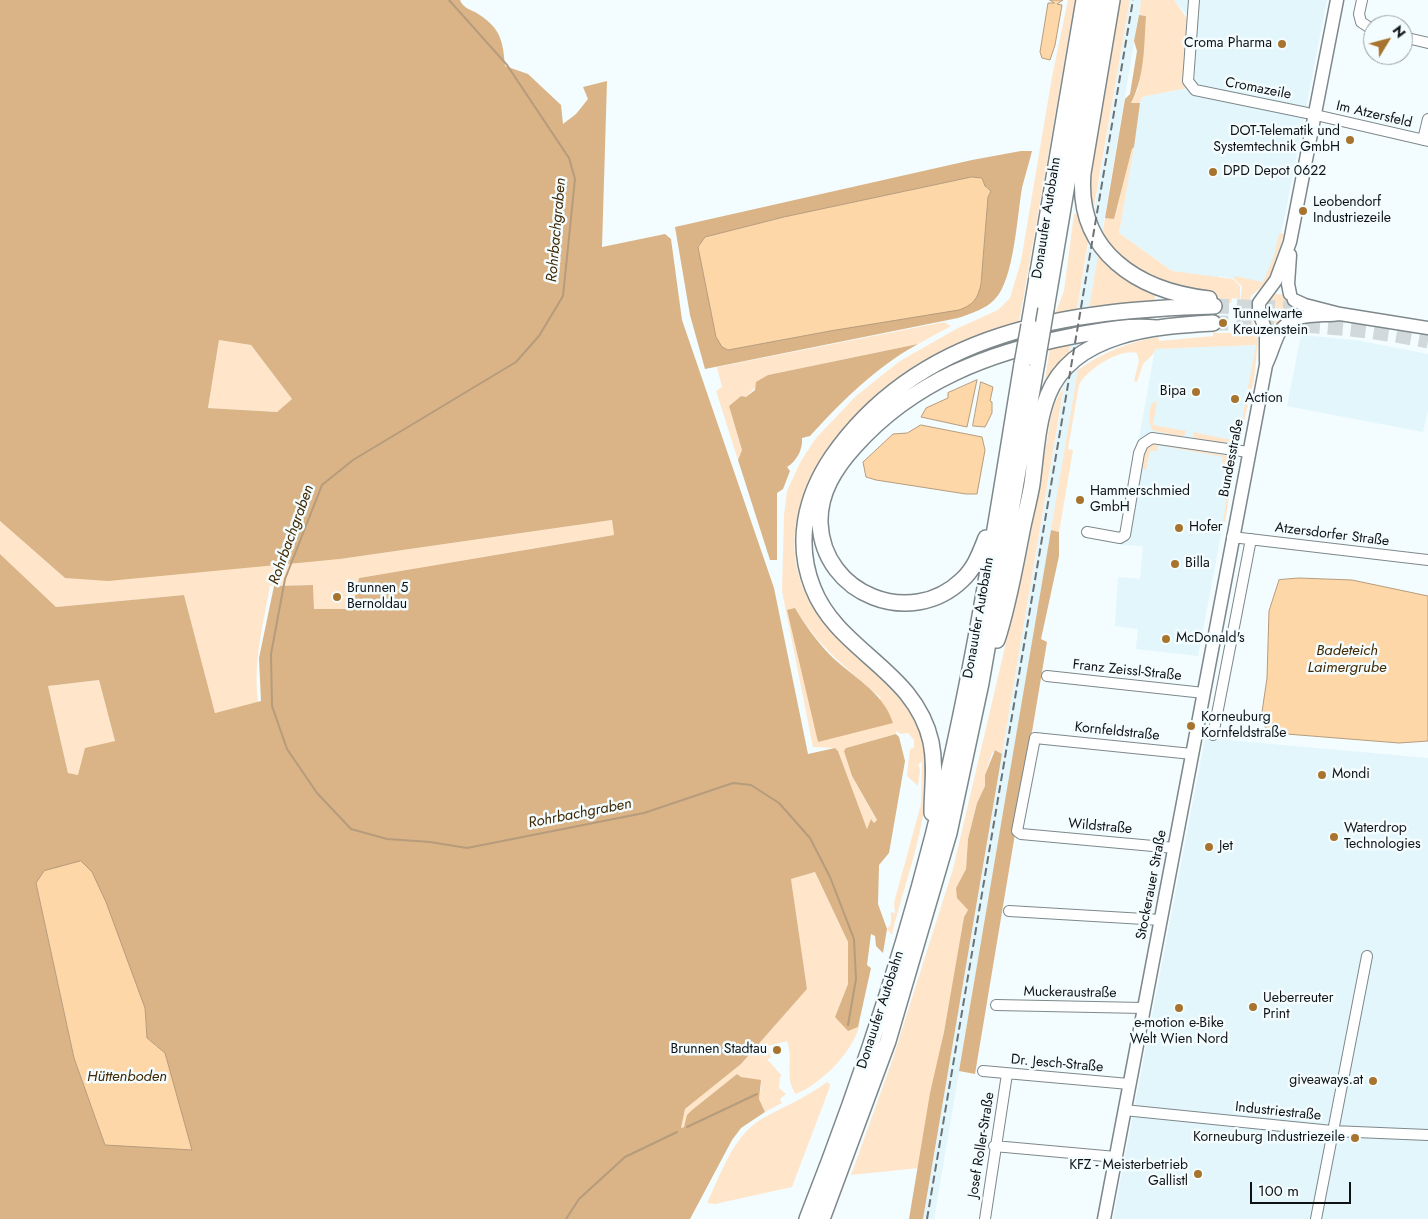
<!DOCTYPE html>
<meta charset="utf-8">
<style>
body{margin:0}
#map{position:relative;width:1428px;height:1219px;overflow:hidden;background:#f3fcfe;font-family:Jost,sans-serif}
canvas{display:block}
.north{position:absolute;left:1363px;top:15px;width:50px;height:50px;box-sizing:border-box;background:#f3fcfe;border:1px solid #989ea0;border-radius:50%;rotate:53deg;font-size:14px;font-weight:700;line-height:20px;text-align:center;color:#0f1214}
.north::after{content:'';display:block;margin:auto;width:18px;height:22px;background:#a8742d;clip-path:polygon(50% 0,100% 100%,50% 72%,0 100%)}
.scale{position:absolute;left:1250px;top:1182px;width:101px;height:22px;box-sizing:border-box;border:2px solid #0f1214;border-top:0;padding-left:6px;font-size:15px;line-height:18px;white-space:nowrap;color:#0f1214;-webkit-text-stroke:4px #f3fcfe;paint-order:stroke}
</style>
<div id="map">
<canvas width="1428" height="1219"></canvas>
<div class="north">N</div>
<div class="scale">100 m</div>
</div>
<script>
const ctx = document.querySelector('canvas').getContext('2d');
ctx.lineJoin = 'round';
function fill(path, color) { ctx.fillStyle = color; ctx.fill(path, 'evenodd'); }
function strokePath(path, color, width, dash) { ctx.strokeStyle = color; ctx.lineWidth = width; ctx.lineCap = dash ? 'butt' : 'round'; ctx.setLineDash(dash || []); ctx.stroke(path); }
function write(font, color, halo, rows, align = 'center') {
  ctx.font = font + ' Jost,sans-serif'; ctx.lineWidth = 5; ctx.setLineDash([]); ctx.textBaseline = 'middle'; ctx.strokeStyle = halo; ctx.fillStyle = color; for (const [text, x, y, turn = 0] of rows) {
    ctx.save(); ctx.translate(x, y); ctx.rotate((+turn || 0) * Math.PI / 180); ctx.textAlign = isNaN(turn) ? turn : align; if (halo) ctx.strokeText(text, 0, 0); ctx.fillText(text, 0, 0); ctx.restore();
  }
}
const built = new Path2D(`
 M 1130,0 L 1141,0 L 1099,250 L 934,1219 L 923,1219 Z
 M 1174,0 L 1327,0 L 1284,220 L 1275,255 L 1263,285 L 1219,276 L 1218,279 L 1172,271 L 1119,233 L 1141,97 L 1187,88 L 1185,76 L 1187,15 Z
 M 1301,335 L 1355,340 L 1428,354 L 1428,410 L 1423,432 L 1287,406 Z
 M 1257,345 L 1198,656 L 1136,649 L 1138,629 L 1115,626 L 1118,577 L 1140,579 L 1143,546 L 1120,545 L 1155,349 Z
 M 1205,738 L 1428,758 L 1428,1219 L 1113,1219 Z`);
const green = new Path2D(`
 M 1068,0 L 1075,0 L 1019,323 C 980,334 943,348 908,370 C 836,419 758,518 813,607 C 844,658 905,681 922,740 C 939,800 906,875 892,935 L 887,929 L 891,924 L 891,912 L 895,913 L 894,903 L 921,804 L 922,762 L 918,764 L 920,770 L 918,786 L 907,776 L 910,749 L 914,748 L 914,740 L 908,733 L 901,734 L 896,731 L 896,734 L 846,748 L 852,776 L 877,821 L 874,823 L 872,820 L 867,829 L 838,751 L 835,748 L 813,747 L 782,591 L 784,515 L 787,491 L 801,461 L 816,438 L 856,396 L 900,361 L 958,328 L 998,310 L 1010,298 L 1021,261 L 1052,77 ZM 795,608 C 820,649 846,667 881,698 L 818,742 Z
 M 1117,0 L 1130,0 L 1091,224 L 1086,201 Z
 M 1141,0 L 1174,0 L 1189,21 L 1185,76 L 1187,88 L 1142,97 L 1140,103 L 1131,103 L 1138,89 L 1146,16 L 1139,15 Z
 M 1134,147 L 1119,233 L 1172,271 L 1233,279 L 1240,286 L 1240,299 L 1232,298 L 1231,303 L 1225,303 L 1225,313 L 1216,313 L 1215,333 L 1247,333 L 1247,320 L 1242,317 L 1244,314 L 1250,314 L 1258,339 L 1254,380 L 1240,438 C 1230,445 1205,444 1194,438 L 1193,432 L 1232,440 L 1233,435 L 1239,436 L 1256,345 L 1155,349 L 1154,353 L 1143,364 L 1137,382 L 1134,381 L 1139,361 L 1137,353 C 1120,348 1086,370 1079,385 L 1068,449 L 1073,450 L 1059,532 L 1051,530 L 1078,370 C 1103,352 1129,342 1158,337 L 1159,341 L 1213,336 L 1214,293 L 1171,285 L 1134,268 L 1101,240 L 1105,218 L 1114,218 L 1132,149 Z
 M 1080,213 L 1089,236 L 1077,310 L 1055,314 L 1064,291 L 1074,214 Z
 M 1282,233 L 1284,234 L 1269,280 L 1251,296 L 1248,305 L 1240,305 L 1242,286 L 1235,280 L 1234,276 L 1263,282 L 1274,256 L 1279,234 Z
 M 1099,250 L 1156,292 L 1154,301 L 1089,308 Z
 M1263 309a15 15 0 1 1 30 0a15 15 0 1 1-30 0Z
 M 944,322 L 951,326 L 918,344 L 768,375 L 746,397 L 741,396 L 729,406 L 742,450 L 738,460 L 716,391 L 722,387 L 717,367 Z
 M 219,340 L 251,345 L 292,399 L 277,412 L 208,408 Z
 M 1071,343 L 1068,360 L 1043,393 L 1050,347 Z
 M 1064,386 L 1002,754 L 996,750 L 992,753 L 985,775 L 985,786 L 977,803 L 968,839 L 966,869 L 956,888 L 968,910 L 964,917 C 952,1002 932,1084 919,1168 L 851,1175 L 892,1061 L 953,869 L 1027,553 L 1051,417 L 1055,403 Z
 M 1157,401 L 1153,425 L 1186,431 L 1185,435 L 1179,437 L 1152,430 L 1149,420 L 1151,404 Z
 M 1154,442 L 1233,457 L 1235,459 L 1225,522 L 1223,521 L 1227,496 L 1222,494 C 1229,485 1233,469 1222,462 L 1223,457 L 1158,445 L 1157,451 L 1150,451 L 1146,470 L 1144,470 C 1138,459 1145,448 1154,442 Z
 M 612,520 L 614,535 L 359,578 L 355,597 L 347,609 L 314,609 L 313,585 L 270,586 C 263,625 253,662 258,702 L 215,713 L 184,595 L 56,607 L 0,554 L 0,521 L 65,578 L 340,559 Z
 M 99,680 L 115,741 L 78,775 L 68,773 L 48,686 Z
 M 815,872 L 848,942 L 848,984 L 835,1017 L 858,1027 L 860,1021 C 857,1049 821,1084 796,1094 C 784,1079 794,1060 787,1041 L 768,1046 L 771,1058 L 767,1059 L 782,1076 L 780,1077 L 779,1088 L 786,1094 L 780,1099 L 782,1103 L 765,1112 L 759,1099 L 761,1086 L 756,1080 L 741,1077 L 737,1074 L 692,1110 L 684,1127 L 681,1128 L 685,1109 L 741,1064 L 807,989 L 791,879 Z
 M 827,1082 L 830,1084 L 829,1089 L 792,1187 L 715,1204 L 707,1203 C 721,1174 732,1138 760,1120 C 782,1107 806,1098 827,1082 Z`);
const forest = new Path2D(`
 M 0,0 L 460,0 C 463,7 468,9 475,12 C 500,27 503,39 505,66 L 528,74 L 561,105 L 563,124 L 576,114 L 588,99 L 583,87 L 607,81 L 602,247 L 665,234 L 671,239 L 682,320 L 774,588 L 808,754 L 835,748 L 838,751 L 867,829 L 871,819 L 874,823 L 877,820 L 852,776 L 844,751 L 846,748 L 896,734 L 899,737 L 905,761 L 889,853 L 879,865 L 878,904 L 887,929 L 883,953 L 876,946 L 875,936 L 871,934 L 867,965 L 871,968 L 858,1027 L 848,1031 L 835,1017 L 848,984 L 848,942 L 815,872 L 791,879 L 807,989 L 741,1064 L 685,1109 L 681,1128 L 684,1127 L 687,1115 L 692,1110 L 737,1074 L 741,1077 L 761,1080 L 759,1099 L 765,1112 L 741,1128 L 732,1140 L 690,1219 L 0,1219 L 0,554 L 56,607 L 184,595 L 215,713 L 261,701 L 259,658 L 274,586 L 313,585 L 314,609 L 347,609 L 355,597 L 359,578 L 614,535 L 612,520 L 340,559 L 108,581 L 65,578 L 0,521 ZM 219,340 L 251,345 L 292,399 L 277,412 L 208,408 ZM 99,680 L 115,741 L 85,748 L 78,775 L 68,773 L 48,686 ZM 36,883 L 145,1008 L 147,1038 L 165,1053 L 105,1145 L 74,1058 Z
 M 1139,15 L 1146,16 C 1144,45 1145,76 1131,103 L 1140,103 L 1134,147 L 1132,149 L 1114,219 L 1105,218 L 1125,99 L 1130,94 L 1137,51 L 1134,41 Z
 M 1021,151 L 1032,151 C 1029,163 1025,176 1022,188 C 1017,216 1014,280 995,299 C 986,309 970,314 958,318 L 705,369 L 690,315 L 675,227 L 972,160 ZM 972,177 L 988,188 L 990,194 L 988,197 L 981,284 L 830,331 L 728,350 L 716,337 L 698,247 L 705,237 L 784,217 Z
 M 918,344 C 876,367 842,401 810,436 L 802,438 C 803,449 797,461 787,467 L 790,471 L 783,489 L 777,493 L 777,560 L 770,560 L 738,460 L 742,450 L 729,406 L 741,396 L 746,397 L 755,390 L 756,382 L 768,375 Z
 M 1051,530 L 1059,532 L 1059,556 L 1041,639 L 1047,642 L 975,1074 L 959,1071 Z
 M 795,608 C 805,625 816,640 829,654 C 852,677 883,691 893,723 L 818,742 L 787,610 Z
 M 995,750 L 1002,754 L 923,1219 L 909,1219 L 930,1093 L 944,1032 L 964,917 L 968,910 L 957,898 L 956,888 L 966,869 L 968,839 L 977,803 L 985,786 L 985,775 Z`);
const water = new Path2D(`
 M 1050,0 L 1063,0 L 1057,4 L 1062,5 L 1055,45 L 1050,60 L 1042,58 L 1040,52 L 1048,3 L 1054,3 Z
 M 972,177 L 982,178 L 985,186 L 991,191 L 988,197 L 981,284 C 978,299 973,305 959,310 L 830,331 L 728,350 L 722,347 L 716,337 L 698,247 L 705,237 L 784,217 Z
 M 977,380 L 967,427 L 921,417 L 926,408 L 948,398 L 948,393 Z
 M 981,382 L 993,387 L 990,401 L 992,402 L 992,413 L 985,427 L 973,426 Z
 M 921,425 L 982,437 L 985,450 L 977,494 L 966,494 L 876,480 L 866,477 L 863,462 L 893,434 L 907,433 Z
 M 1299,578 L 1352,580 L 1428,596 L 1428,741 L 1399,743 L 1274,733 L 1265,727 L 1262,712 L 1267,678 L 1269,611 L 1279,580 Z
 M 81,861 L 92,872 L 106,902 L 145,1008 L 147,1038 L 165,1053 L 192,1150 L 105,1145 L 74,1058 L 36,883 L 44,871 Z`);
const stream = new Path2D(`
 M 449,0 L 507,65 L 569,158 L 575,179 L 563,296 L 539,336 L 516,362 L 353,460 L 322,485 L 285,579 L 271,654 L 272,706 L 287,749 L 317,793 L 351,829 L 387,839 L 430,842 L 467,848 L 644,813 L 733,783 L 751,785 L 779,803 L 810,838 L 830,877 L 854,939 L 856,979 L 848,1025
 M 687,1127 L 757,1094
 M 566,1219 L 579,1199 L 625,1157 L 677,1132`);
const highwayTunnel = new Path2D(`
 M 1214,306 L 1315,309
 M 1213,323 C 1288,323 1354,326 1428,341`);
const minor = new Path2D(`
 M 1194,0 L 1188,81 L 1195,90 L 1307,113 L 1428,141
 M 1362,0 L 1359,14 L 1361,22 L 1373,30
 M 1403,37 L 1428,43
 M 1423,140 L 1428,119
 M 1087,532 L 1120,538 L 1125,535 L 1139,453 L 1143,444 L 1152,438 L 1248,452
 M 1232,537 L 1428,560
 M 1047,676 L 1204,693
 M 1213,735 L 1251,539
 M 1175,848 L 1021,834 L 1017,831 L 1035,738 L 1192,754
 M 1009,911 L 1161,920
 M 996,1005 L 1143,1008
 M 983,1071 L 1129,1084
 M 1124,1110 L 1332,1131 L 1428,1135
 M 994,1146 L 1116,1157
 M 985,1219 L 1007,1074
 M 1316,1219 L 1367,956`);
const major = new Path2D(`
 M 1290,255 L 1288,284 L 1290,294
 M 1294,300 L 1305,305 L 1340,314 L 1428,328
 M 1266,362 L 1266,331 L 1259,313 L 1259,303 L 1276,280 L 1290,242 L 1337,0
 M 1104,1219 L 1266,365 C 1271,355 1274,343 1279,333 C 1292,311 1319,317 1340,314`);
const highway = new Path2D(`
 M 1112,0 L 1083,173 C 1076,252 1138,291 1209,299
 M 1046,309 L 1098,0
 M 1029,325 L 1084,0
 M 986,538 C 980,553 975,568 962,580 C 911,629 823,595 820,523 C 819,493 835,468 855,446 C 913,381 990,352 1073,336 C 1100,331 1128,325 1156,328
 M 997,640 C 1008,606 1014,572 1021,536 C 1024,519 1029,502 1032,484 C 1036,455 1037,423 1048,395 C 1073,332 1157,326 1213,323
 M 932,813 C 932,789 936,766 931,742 C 915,670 838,652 813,588 C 795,543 805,497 832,457 C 920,330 1070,310 1214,306
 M 807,1219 C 863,1077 911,932 946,783 C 978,645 999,504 1022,364
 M 822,1219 L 888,1041 L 949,833 L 981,683 L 1037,362`);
const rail = new Path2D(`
 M 927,1219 L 1133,0`);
const highwayBridge = new Path2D(`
 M 1037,362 L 1046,309
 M 1022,364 L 1029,325`);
const markers = [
 [1282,44,5,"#a8742d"],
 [1350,140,5,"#a8742d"],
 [1213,172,5,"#a8742d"],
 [1303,211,5,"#a8742d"],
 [1223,323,5,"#a8742d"],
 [1196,392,5,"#a8742d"],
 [1235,399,5,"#a8742d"],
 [1080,500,5,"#a8742d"],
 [1179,528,5,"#a8742d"],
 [1175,564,5,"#a8742d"],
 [337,597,5,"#a8742d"],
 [1166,639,5,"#a8742d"],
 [1191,726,5,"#a8742d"],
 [1322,775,5,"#a8742d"],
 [1334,837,5,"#a8742d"],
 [1209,847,5,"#a8742d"],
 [1253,1007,5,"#a8742d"],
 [1179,1008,5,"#a8742d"],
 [777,1050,5,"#a8742d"],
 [1373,1081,5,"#a8742d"],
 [1355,1138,5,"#a8742d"],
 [1198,1174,5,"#a8742d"]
];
const poiNames = [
 ["Croma Pharma",1272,44,"right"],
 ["DOT-Telematik und",1340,132,"right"],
 ["Systemtechnik GmbH",1340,148,"right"],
 ["DPD Depot 0622",1223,172],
 ["Leobendorf",1313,203],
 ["Industriezeile",1313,219],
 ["Tunnelwarte",1233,315],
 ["Kreuzenstein",1233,331],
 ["Bipa",1186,392,"right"],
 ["Action",1245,399],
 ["Hammerschmied",1090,492],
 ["GmbH",1090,508],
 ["Hofer",1189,528],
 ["Billa",1185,564],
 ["Brunnen 5",347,589],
 ["Bernoldau",347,605],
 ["McDonald's",1176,639],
 ["Korneuburg",1201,718],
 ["Kornfeldstraße",1201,734],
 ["Mondi",1332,775],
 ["Waterdrop",1344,829],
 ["Technologies",1344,845],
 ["Jet",1219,847],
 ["Ueberreuter",1263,999],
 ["Print",1263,1015],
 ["e-motion e-Bike",1179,1024,"center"],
 ["Welt Wien Nord",1179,1040,"center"],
 ["Brunnen Stadtau",767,1050,"right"],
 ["giveaways.at",1363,1081,"right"],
 ["Korneuburg Industriezeile",1345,1138,"right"],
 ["KFZ - Meisterbetrieb",1188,1166,"right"],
 ["Gallistl",1188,1182,"right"]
];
const streetNames = [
 ["Cromazeile",1258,89,11],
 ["Im Atzersfeld",1374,115,13],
 ["Donauufer Autobahn",1047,218,-81],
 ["Bundesstraße",1232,458,-79],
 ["Atzersdorfer Straße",1332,535,7],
 ["Donauufer Autobahn",979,618,-80],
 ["Franz Zeissl-Straße",1127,671,6],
 ["Kornfeldstraße",1117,732,6],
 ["Wildstraße",1100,827,5],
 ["Stockerauer Straße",1152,885,-79],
 ["Muckeraustraße",1070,993,1],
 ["Donauufer Autobahn",881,1010,-72],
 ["Dr. Jesch-Straße",1057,1064,5],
 ["Industriestraße",1278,1112,6],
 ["Josef Roller-Straße",982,1145,-81]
];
const waterNames = [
 ["Rohrbachgraben",557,230,-85],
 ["Rohrbachgraben",292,535,-70],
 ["Badeteich",1347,651],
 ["Laimergrube",1347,668],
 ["Rohrbachgraben",580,814,-11],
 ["Hüttenboden",127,1077]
];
fill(built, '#e2f6fc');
fill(green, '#ffe6ca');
fill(forest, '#dab486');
fill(water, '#fed7a8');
strokePath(water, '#b69c7c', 1);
strokePath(stream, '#b69c7c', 2);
strokePath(highwayTunnel, '#d1d9db', 15, [15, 8]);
strokePath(minor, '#7e888b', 12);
strokePath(major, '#7e888b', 15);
strokePath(highway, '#7e888b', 18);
strokePath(minor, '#fff', 10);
strokePath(major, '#fff', 12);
strokePath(highway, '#fff', 15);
strokePath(rail, '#6d7274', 2, [8, 4]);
strokePath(highwayBridge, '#7e888b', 18, []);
strokePath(highwayBridge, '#fff', 15);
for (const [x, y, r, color] of markers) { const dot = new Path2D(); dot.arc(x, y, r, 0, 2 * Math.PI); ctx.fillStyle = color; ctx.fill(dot); strokePath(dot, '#f3fcfe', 2); }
write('14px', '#0f1214', '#f3fcfe', poiNames, 'left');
write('14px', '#0f1214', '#f3fcfe', streetNames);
write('italic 15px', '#422903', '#f3fcfe', waterNames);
</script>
